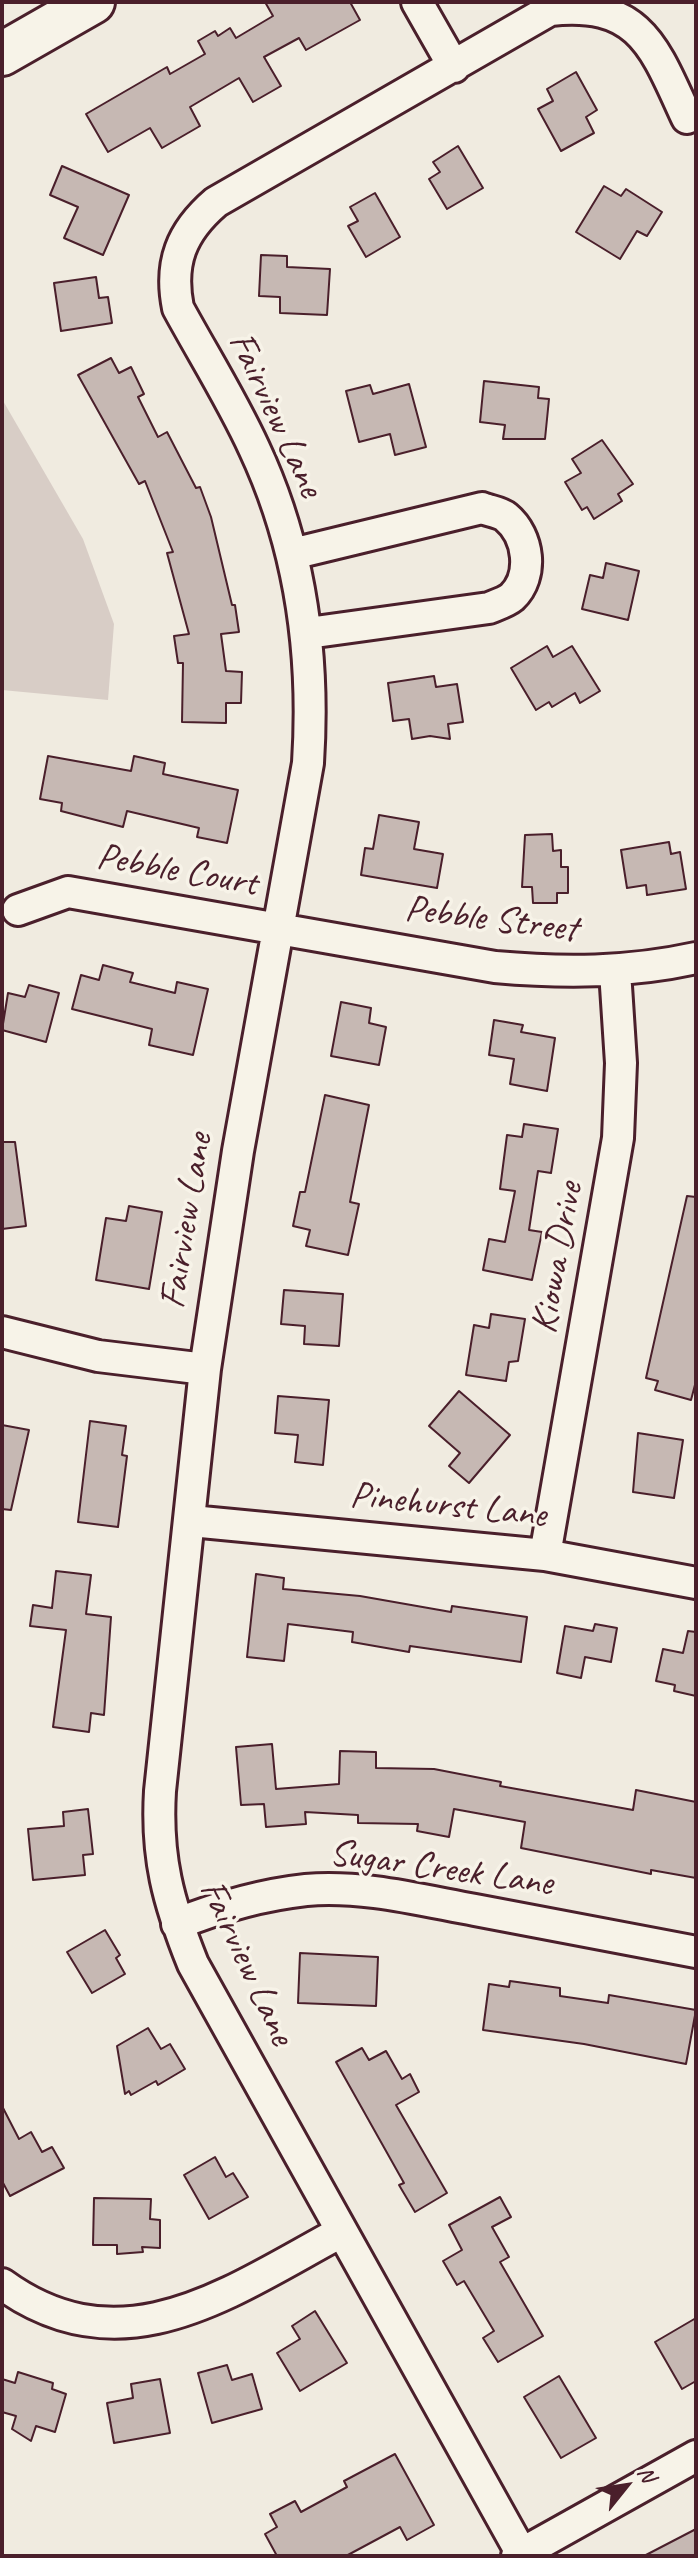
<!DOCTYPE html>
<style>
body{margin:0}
#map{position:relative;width:698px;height:2558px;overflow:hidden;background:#f0ebe0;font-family:Caveat,sans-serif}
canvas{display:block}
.frame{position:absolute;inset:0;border:4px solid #4a1f2b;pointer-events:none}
.north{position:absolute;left:586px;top:2446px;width:80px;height:80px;-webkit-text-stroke:6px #f7f3e8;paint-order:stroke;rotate:60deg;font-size:22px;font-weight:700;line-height:32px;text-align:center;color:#4a1f2b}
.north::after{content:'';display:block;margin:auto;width:28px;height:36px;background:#4a1f2b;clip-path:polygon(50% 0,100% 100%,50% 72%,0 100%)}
</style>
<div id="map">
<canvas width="698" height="2558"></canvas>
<div class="frame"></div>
<div class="north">N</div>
</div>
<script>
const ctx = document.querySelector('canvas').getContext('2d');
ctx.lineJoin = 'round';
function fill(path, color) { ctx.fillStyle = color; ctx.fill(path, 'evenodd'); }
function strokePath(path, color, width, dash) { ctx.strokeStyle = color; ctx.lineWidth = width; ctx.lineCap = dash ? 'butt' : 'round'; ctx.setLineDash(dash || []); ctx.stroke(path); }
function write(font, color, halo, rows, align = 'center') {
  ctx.font = font + ' Caveat,sans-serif'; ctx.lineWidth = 7; ctx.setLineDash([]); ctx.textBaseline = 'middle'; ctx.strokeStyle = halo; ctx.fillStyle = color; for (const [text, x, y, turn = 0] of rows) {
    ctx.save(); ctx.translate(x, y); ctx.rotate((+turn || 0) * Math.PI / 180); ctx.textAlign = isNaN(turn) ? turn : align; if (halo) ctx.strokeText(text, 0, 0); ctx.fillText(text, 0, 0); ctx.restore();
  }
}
const green = new Path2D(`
 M 2,399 L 83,539 L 114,624 L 108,700 L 2,690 Z`);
const building = new Path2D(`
 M 265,2 L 350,2 L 360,20 L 306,50 L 299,38 L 264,57 L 281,86 L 253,102 L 239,78 L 190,107 L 200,126 L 162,148 L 150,128 L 108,152 L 86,114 L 167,67 L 170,74 L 205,54 L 198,41 L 215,31 L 218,36 L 230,28 L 236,38 L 273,16 Z
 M 576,72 L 597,110 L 586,117 L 594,133 L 561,151 L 538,109 L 553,101 L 547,89 Z
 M 458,146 L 483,188 L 447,209 L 429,179 L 440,172 L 433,162 Z
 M 62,166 L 129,195 L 103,255 L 64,238 L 78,207 L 50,195 Z
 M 604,186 L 621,196 L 626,189 L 662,212 L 647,236 L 637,231 L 620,259 L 576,232 Z
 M 375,193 L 400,237 L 366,257 L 348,226 L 358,221 L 350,207 Z
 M 261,255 L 287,256 L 287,267 L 330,269 L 327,315 L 280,313 L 280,297 L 259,296 Z
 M 96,277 L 99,298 L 108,297 L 112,323 L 61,331 L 54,283 Z
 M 111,358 L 119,373 L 131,367 L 144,394 L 138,397 L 158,437 L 167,432 L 196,488 L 200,487 L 211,517 L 232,605 L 235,605 L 239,632 L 221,634 L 226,671 L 242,672 L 241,703 L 226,703 L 226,723 L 182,722 L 183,663 L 178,663 L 174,636 L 189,634 L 167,553 L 173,552 L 145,481 L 139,484 L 78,375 Z
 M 484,381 L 539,387 L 538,398 L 549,399 L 545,439 L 503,439 L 505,425 L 480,422 Z
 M 409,384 L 426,447 L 395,455 L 390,434 L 359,442 L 346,391 L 370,385 L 373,394 Z
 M 602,440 L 633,484 L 618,494 L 622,501 L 594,519 L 587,507 L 582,510 L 565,482 L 581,473 L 572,459 Z
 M 606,563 L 639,571 L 628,620 L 582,609 L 590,575 L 603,578 Z
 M 547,646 L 553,657 L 572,646 L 600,691 L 580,703 L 575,693 L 552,707 L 549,702 L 536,710 L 511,668 Z
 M 434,676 L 436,687 L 457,684 L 463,722 L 448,724 L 450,739 L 430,736 L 412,739 L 409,719 L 393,721 L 388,683 Z
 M 48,756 L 131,771 L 134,756 L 165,763 L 163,774 L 238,790 L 227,843 L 197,837 L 199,828 L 127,811 L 123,827 L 61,811 L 62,803 L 40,799 Z
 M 379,815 L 419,822 L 414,849 L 443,854 L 437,888 L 361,875 L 365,848 L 373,849 Z
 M 552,834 L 553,851 L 561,850 L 561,867 L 568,867 L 568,893 L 557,893 L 557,903 L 533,903 L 532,887 L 522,887 L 525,835 Z
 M 669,842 L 671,854 L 680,852 L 686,889 L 647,895 L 646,885 L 627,888 L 621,850 Z
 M 103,965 L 133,973 L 130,982 L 175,993 L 177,982 L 208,989 L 193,1055 L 149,1045 L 152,1029 L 72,1009 L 81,975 L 99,980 Z
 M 29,985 L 59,993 L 46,1042 L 2,1030 L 8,993 L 25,997 Z
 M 341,1002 L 371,1008 L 369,1023 L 386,1027 L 379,1065 L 331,1056 Z
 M 494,1020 L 523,1025 L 521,1032 L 555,1038 L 547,1091 L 510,1084 L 514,1059 L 489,1055 Z
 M 325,1095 L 369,1105 L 350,1202 L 359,1204 L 348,1255 L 306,1246 L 310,1230 L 293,1226 L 300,1192 L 305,1192 Z
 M 524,1124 L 558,1129 L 551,1173 L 538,1171 L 529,1230 L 542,1232 L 532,1280 L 483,1270 L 489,1239 L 505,1242 L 515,1191 L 500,1189 L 507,1135 L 522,1137 Z
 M 2,1142 L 15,1142 L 26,1226 L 2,1229 Z
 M 687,1196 L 696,1197 L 696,1381 L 691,1400 L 655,1390 L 658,1381 L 646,1378 Z
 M 129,1206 L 162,1212 L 149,1289 L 96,1280 L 106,1218 L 126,1221 Z
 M 284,1290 L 343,1294 L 339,1346 L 304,1344 L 305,1326 L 281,1324 Z
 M 491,1314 L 525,1319 L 518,1361 L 509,1362 L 506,1381 L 466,1375 L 474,1325 L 489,1328 Z
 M 459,1391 L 510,1435 L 469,1483 L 449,1466 L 460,1453 L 429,1426 Z
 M 278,1396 L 329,1400 L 323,1465 L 295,1462 L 298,1435 L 275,1433 Z
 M 90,1421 L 126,1426 L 122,1455 L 127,1456 L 118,1527 L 78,1522 Z
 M 2,1425 L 29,1430 L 11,1510 L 2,1509 Z
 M 638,1433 L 683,1440 L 674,1498 L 633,1492 Z
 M 56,1571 L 91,1575 L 86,1614 L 111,1617 L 104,1715 L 91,1713 L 89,1732 L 53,1727 L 66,1630 L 30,1626 L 33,1605 L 52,1608 Z
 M 256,1574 L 284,1578 L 283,1589 L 360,1596 L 451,1612 L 452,1606 L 527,1617 L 521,1662 L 410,1646 L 409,1652 L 352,1642 L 353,1632 L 288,1624 L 284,1661 L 247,1657 Z
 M 595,1624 L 617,1628 L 611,1662 L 585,1657 L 581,1678 L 557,1673 L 565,1626 L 593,1631 Z
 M 688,1631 L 696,1632 L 696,1696 L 674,1691 L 675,1685 L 656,1681 L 663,1649 L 683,1653 Z
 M 272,1744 L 276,1789 L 339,1784 L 340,1751 L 376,1752 L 376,1768 L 434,1769 L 501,1782 L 500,1786 L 633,1810 L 636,1790 L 696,1802 L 696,1878 L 651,1870 L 651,1874 L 521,1848 L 525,1822 L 454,1809 L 449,1837 L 417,1831 L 418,1824 L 358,1823 L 358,1815 L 305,1812 L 306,1824 L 266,1827 L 264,1804 L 241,1805 L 236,1747 Z
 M 88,1809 L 93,1854 L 83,1855 L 85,1875 L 33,1880 L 28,1829 L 64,1826 L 63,1812 Z
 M 105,1930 L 120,1955 L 116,1958 L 125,1974 L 92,1993 L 67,1952 Z
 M 300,1953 L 378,1957 L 376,2006 L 298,2003 Z
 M 510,1981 L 560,1988 L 560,1996 L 608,2003 L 609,1995 L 696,2010 L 686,2064 L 584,2044 L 483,2030 L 489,1984 L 509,1987 Z
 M 148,2028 L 161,2049 L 170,2044 L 185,2069 L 158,2085 L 156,2081 L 131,2095 L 129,2091 L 125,2094 L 117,2046 Z
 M 362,2048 L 369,2060 L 386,2051 L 402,2079 L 410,2074 L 419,2092 L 396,2105 L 447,2193 L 415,2212 L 399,2185 L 404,2183 L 336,2062 Z
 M 2,2106 L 19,2139 L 31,2132 L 42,2152 L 52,2147 L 64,2168 L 10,2196 L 2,2181 Z
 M 215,2157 L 226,2177 L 233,2173 L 248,2197 L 209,2219 L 184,2175 Z
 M 500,2197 L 511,2217 L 492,2227 L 509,2257 L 500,2262 L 543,2336 L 498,2362 L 483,2338 L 494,2331 L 464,2281 L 457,2285 L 443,2261 L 462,2250 L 449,2225 Z
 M 94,2198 L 151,2199 L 150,2219 L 160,2220 L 160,2248 L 142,2247 L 143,2252 L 117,2254 L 117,2245 L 93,2245 Z
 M 315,2311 L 347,2363 L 300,2391 L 277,2353 L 300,2339 L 292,2326 Z
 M 696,2318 L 696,2381 L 682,2389 L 655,2342 Z
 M 227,2365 L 232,2380 L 252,2374 L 262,2409 L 212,2423 L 198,2373 Z
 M 18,2372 L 53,2383 L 52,2389 L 66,2394 L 55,2432 L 36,2426 L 31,2441 L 12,2429 L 16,2416 L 2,2412 L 2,2379 L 15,2383 Z
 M 559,2376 L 596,2438 L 561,2458 L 524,2397 Z
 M 160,2379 L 170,2433 L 114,2443 L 107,2403 L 133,2398 L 131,2384 Z
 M 395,2454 L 434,2525 L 407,2540 L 400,2527 L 346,2556 L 277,2556 L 265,2534 L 277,2527 L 270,2514 L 295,2501 L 301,2512 L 347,2487 L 344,2481 Z
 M 696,2529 L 696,2556 L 644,2556 Z`);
const street = new Path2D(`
 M 417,2 L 454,67
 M 292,554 L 482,508 C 489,511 500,512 506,517 C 529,536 534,576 512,597 C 506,602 496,605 489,608 L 308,633
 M 18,910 L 68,892 L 495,967 C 563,973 628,973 696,958
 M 2,1332 L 98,1356 L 205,1369
 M 191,1521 L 545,1555 L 696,1583
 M 545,1555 L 618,1138 L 621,1063 L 615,971
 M 177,1924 C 219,1907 260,1895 306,1890 C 362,1885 420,1900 475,1910 C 548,1924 622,1938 696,1952
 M 2,2284 C 123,2372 231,2291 341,2232
 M 517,2556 L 696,2456
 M 523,2556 L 193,1964 C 168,1902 156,1857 160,1791 L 205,1369 L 238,1151 L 308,763 C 315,654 301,548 254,448 C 232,400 203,354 178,308 C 169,263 181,232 216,202 L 550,10 C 641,0 655,49 687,118`);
const secondary = new Path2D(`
 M 2,54 L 93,2`);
const streetNames = [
 ["Fairview Lane",275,415,65],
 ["Pebble Court",177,871,10],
 ["Pebble Street",491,920,7],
 ["Fairview Lane",187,1221,-81],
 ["Kiowa Drive",558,1258,-80],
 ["Pinehurst Lane",448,1506,6],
 ["Sugar Creek Lane",441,1869,8],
 ["Fairview Lane",246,1963,65]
];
fill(green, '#d8cdc6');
fill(building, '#c6b8b3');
strokePath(building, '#4a1f2b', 2);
strokePath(street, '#4a1f2b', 36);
strokePath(secondary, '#4a1f2b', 48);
strokePath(street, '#f7f3e8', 30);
strokePath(secondary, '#f7f3e8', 42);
write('38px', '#4a1f2b', '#f7f3e8', streetNames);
</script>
